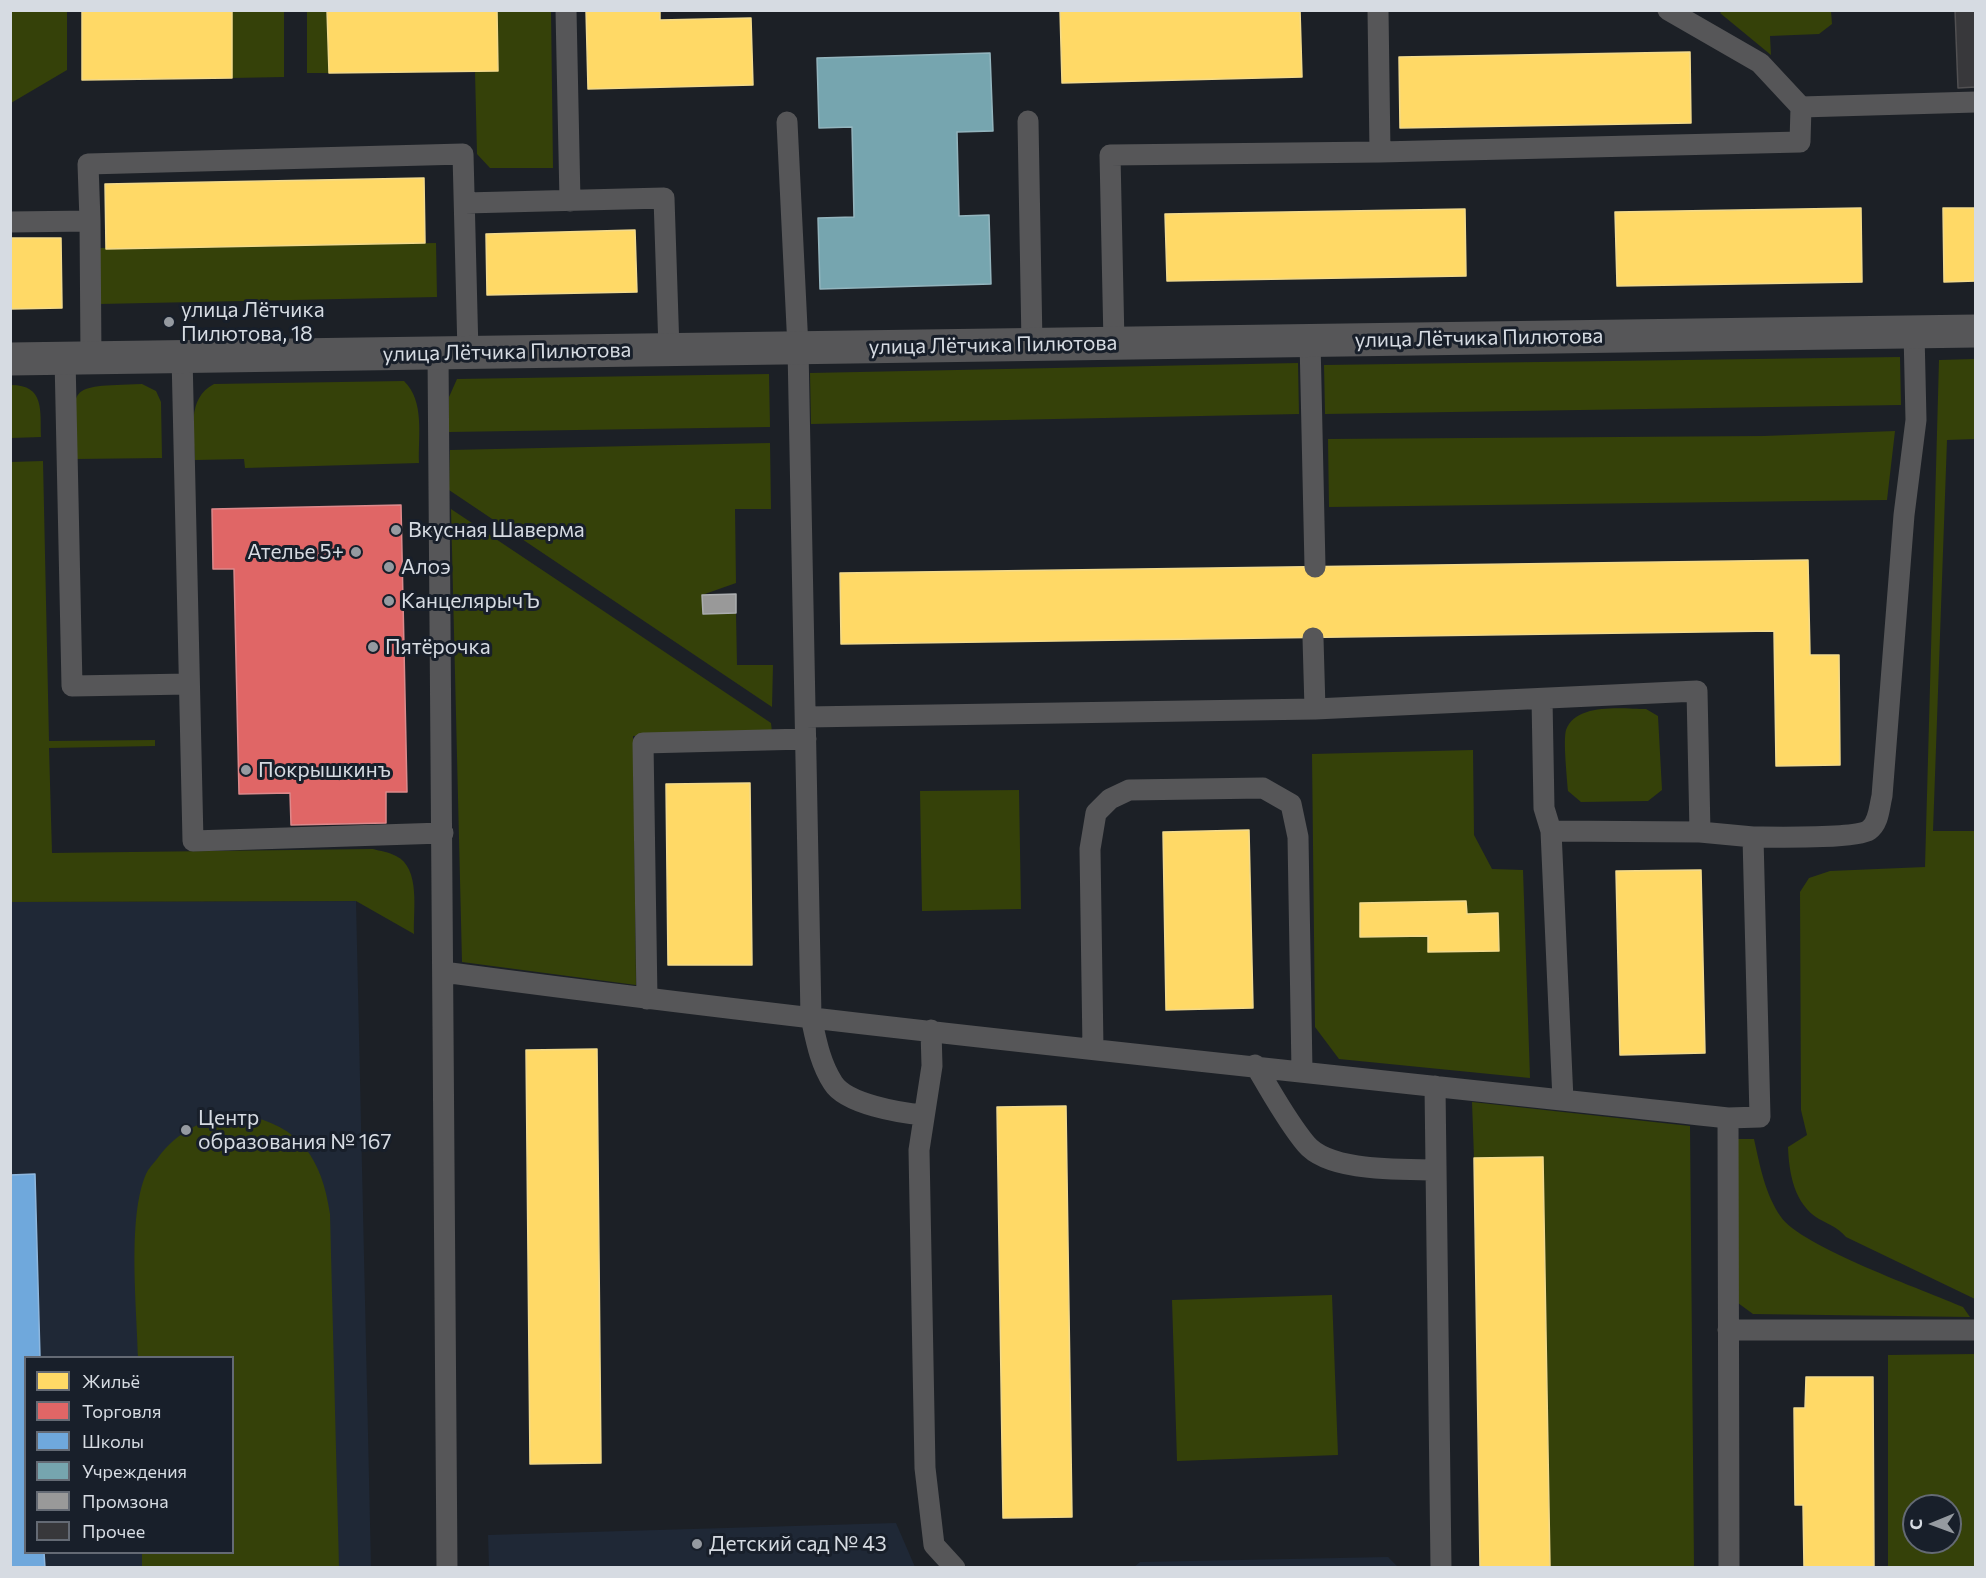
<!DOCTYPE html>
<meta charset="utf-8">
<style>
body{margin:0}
#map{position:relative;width:1986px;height:1578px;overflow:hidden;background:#1c2026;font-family:Commissioner,sans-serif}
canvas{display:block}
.frame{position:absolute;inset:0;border:12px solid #d6dbe2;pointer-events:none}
.legend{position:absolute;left:24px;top:1356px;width:210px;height:198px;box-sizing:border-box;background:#181f2a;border:2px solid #646a74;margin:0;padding:8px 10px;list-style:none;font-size:18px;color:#d6dbe2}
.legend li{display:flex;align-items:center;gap:12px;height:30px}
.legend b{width:30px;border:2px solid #646a74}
.north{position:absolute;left:1902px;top:1494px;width:60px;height:60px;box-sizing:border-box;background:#181f2a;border:2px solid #646a74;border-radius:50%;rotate:269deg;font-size:16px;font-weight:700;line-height:24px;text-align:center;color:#d6dbe2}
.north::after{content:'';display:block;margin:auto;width:21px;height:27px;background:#959aa0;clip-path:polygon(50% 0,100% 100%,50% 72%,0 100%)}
</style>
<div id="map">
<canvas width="1986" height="1578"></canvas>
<div class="frame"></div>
<ul class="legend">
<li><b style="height:16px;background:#ffd966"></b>Жильё</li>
<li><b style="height:16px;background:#e06666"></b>Торговля</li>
<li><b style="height:16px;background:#6fa8dc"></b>Школы</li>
<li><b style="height:16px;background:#76a5af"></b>Учреждения</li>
<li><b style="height:16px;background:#999"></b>Промзона</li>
<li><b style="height:16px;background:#38383b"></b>Прочее</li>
</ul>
<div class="north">С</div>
</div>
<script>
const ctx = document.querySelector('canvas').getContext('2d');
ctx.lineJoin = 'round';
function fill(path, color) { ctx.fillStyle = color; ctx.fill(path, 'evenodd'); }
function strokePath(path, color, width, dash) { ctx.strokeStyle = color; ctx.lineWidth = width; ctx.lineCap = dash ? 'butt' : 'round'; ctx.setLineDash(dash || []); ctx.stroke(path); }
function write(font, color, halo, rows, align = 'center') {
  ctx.font = font + ' Commissioner,sans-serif'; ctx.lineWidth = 6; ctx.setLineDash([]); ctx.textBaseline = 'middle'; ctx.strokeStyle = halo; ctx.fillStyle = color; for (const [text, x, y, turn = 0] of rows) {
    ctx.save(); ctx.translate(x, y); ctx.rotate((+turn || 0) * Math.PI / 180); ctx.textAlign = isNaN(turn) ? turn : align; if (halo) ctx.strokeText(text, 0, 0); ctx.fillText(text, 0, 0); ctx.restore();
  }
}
const built = new Path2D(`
 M 356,901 L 371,1567 L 11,1567 L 10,902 ZM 26,1358 L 232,1358 L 232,1552 L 26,1552 Z
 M 896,1523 L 915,1567 L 489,1567 L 488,1535 Z
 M 1388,1557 L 1398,1567 L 1134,1567 L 1140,1562 Z`);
const green = new Path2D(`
 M 11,10 L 67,11 L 67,70 L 11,103 Z
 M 1723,10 L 1831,11 L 1832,24 L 1819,34 L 1770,36 L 1771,55 L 1720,13 Z
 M 232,11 L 284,11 L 284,77 L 232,78 Z
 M 307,11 L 327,11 L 329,73 L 307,73 Z
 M 497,11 L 551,11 L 553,168 L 490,168 L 477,154 L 475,72 L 498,71 Z
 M 436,243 L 437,297 L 99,304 L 98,248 Z
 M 1900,357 L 1901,405 L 1325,414 L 1324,365 Z
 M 1975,359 L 1975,439 L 1947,440 L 1933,831 L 1975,831 L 1975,1299 L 1846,1237 C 1837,1227 1830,1225 1819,1219 C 1794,1204 1789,1173 1788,1147 L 1807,1135 L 1801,1110 L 1800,892 L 1809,878 L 1830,871 L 1925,867 L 1939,360 Z
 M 1298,363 L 1299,414 L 811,424 L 810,373 Z
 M 769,374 L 770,427 L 449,432 L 449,397 L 457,379 Z
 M 404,381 C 425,401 418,436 419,463 L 245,468 L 244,459 L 195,460 C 194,434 186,398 214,384 Z
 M 142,384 L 156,391 L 161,402 L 162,458 L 75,459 C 73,383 64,387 142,384 Z
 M 11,385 C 45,385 40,411 41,437 L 11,438 Z
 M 1895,431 L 1887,500 L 1329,507 L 1328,439 L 1764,436 Z
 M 770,443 L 771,509 L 735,509 L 736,583 L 702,595 L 703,614 L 736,613 L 737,665 L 773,665 L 772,707 L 449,490 L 450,450 Z
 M 43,461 L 49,741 L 155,740 L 155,746 L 49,748 L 52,853 L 373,849 C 380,851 389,852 396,856 C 421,868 413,911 414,934 L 356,901 L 11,902 L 10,462 Z
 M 451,509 L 771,723 L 772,732 L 633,736 L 636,985 L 462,962 Z
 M 1646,709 L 1658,716 L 1662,790 L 1648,801 L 1581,802 L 1568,791 C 1567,778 1563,740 1566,730 C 1576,702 1624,709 1646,709 Z
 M 1473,750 L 1474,835 L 1492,869 L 1523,870 L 1530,1078 L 1339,1059 L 1315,1027 L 1312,754 Z
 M 1019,790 L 1021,909 L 922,911 L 920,791 Z
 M 1472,1102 L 1690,1126 L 1694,1567 L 1550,1567 L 1543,1157 L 1474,1158 Z
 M 243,1115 C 300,1125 322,1159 330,1214 L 339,1567 L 142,1567 L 142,1553 L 232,1552 L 232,1358 L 138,1357 C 137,1308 127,1218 146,1174 C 148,1169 153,1164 157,1159 C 179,1129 206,1117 243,1115 Z
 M 1736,1139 L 1754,1139 C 1760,1166 1765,1194 1781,1217 C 1800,1246 1926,1291 1963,1307 L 1970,1317 L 1753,1314 L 1738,1303 Z
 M 1332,1295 L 1338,1455 L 1177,1461 L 1172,1300 Z
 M 1975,1354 L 1975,1567 L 1888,1567 L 1888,1355 ZM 1914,1506 L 1950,1506 L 1950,1542 L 1914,1542 Z`);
const homes = new Path2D(`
 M 82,10 L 232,10 L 232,78 L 82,80 Z
 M 327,10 L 497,10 L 498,71 L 329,73 Z
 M 586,10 L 660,10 L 660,20 L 751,18 L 753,85 L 588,89 Z
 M 1060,10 L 1300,10 L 1302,77 L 1062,83 Z
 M 1690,52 L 1691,123 L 1400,128 L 1399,57 Z
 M 424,178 L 425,243 L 106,249 L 105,184 Z
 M 1861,208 L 1862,282 L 1617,286 L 1615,212 Z
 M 1943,208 L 1976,208 L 1976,281 L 1944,282 Z
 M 1465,209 L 1466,276 L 1167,281 L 1165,214 Z
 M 635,230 L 637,292 L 487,295 L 486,234 Z
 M 10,238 L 61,238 L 62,308 L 10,309 Z
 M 1808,560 L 1810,655 L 1839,655 L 1840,765 L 1776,766 L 1774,631 L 841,644 L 840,573 Z
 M 750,783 L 752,965 L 668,965 L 666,784 Z
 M 1249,830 L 1253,1008 L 1166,1010 L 1163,832 Z
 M 1701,870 L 1705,1053 L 1620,1055 L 1616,871 Z
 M 1466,901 L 1467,914 L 1498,913 L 1499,951 L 1428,952 L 1428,936 L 1360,937 L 1360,903 Z
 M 597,1049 L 601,1463 L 530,1464 L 526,1050 Z
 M 1066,1106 L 1072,1517 L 1003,1518 L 997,1107 Z
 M 1543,1157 L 1550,1568 L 1480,1568 L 1474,1158 Z
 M 1806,1377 L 1873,1377 L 1874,1568 L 1804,1568 L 1803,1505 L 1795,1505 L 1794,1408 L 1805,1408 Z`);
const shops = new Path2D(`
 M 401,505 L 407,792 L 386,792 L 386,823 L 291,825 L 290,793 L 239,794 L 234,569 L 213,569 L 212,509 Z`);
const schools = new Path2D(`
 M 35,1174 L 40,1358 L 26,1358 L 26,1552 L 44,1552 L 45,1568 L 10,1568 L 10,1175 Z`);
const public = new Path2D(`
 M 990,53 L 993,131 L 957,132 L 959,216 L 989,215 L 991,284 L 820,289 L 818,218 L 854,217 L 852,127 L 819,128 L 817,58 Z`);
const industry = new Path2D(`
 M 736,594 L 736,613 L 703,614 L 702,595 Z`);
const building = new Path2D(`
 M 1955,10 L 1976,10 L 1976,87 L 1958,88 Z`);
const service = new Path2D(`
 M 566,10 L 570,201
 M 1378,10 L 1380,152
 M 1668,10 L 1760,63 L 1801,107
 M 1028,121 L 1032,344
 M 787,122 L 798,348 L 811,1017 C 816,1040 820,1063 833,1083 C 846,1104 900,1113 924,1115
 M 465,203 L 664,198 L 669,350
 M 90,221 L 88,164 L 463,154 L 468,353
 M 10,222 L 90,221 L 91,358
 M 1310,340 L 1315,567
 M 1114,343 L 1110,155 L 1380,152 L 1800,142 L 1801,107 L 1976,102
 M 438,353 L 447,1568
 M 182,356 L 193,841 L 443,833
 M 65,358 L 72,686 L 189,684
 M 1313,638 L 1315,709
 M 1542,699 L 1544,808 L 1551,831 L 1700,832 L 1753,837
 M 806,717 L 1315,709 L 1697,691 L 1700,832
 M 1551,831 L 1563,1100
 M 443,972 C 870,1029 1299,1071 1728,1118 L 1760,1117 L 1753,837 C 1773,837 1856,839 1869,830 C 1879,823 1879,808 1882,796 L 1904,515 L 1916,420 L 1914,332
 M 647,999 L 643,743 L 806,739
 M 931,1030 L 932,1066 L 919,1150 L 925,1468 L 934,1545 L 955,1568
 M 1093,1049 L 1090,849 L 1096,813 L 1110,799 L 1129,790 L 1263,788 L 1291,804 L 1298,837 L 1302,1071
 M 1255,1065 C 1271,1091 1286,1120 1306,1144 C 1329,1172 1400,1169 1435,1170
 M 1435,1086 L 1441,1568
 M 1728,1118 L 1729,1568
 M 1728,1330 L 1976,1330`);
const minor = new Path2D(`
 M 10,359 L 1976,331`);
const markers = [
 [169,322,6,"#959aa0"],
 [396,530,6,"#959aa0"],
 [356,552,6,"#959aa0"],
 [389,567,6,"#959aa0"],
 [389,601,6,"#959aa0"],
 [373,647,6,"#959aa0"],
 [246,770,6,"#959aa0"],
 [186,1130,6,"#959aa0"],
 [697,1544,6,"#959aa0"]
];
const poiNames = [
 ["улица Лётчика",181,310],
 ["Пилютова, 18",181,334],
 ["Вкусная Шаверма",408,530],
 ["Ателье 5+",344,552,"right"],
 ["Алоэ",401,567],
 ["КанцелярычЪ",401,601],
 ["Пятёрочка",385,647],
 ["Покрышкинъ",258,770],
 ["Центр",198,1118],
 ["образования № 167",198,1142],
 ["Детский сад № 43",709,1544]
];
const streetNames = [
 ["улица Лётчика Пилютова",1479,338,-1],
 ["улица Лётчика Пилютова",993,345,-1],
 ["улица Лётчика Пилютова",507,352,-1]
];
fill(built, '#1f2836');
fill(green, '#354109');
fill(homes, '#ffd966');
strokePath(homes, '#f3da8b', 1.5);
fill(shops, '#e06666');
strokePath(shops, '#dd898b', 1.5);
fill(schools, '#6fa8dc');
strokePath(schools, '#8eb7de', 1.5);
fill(public, '#76a5af');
strokePath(public, '#93b5be', 1.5);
fill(industry, '#999');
strokePath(industry, '#abadaf', 1.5);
fill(building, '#38383b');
strokePath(building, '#515052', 1.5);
strokePath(service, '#565658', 21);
strokePath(minor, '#565658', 33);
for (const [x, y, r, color] of markers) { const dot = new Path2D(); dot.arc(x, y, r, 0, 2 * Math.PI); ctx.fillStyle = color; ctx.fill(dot); strokePath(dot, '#181f2a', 2); }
write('21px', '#d6dbe2', '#181f2a', poiNames, 'left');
write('21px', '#d6dbe2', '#181f2a', streetNames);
</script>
